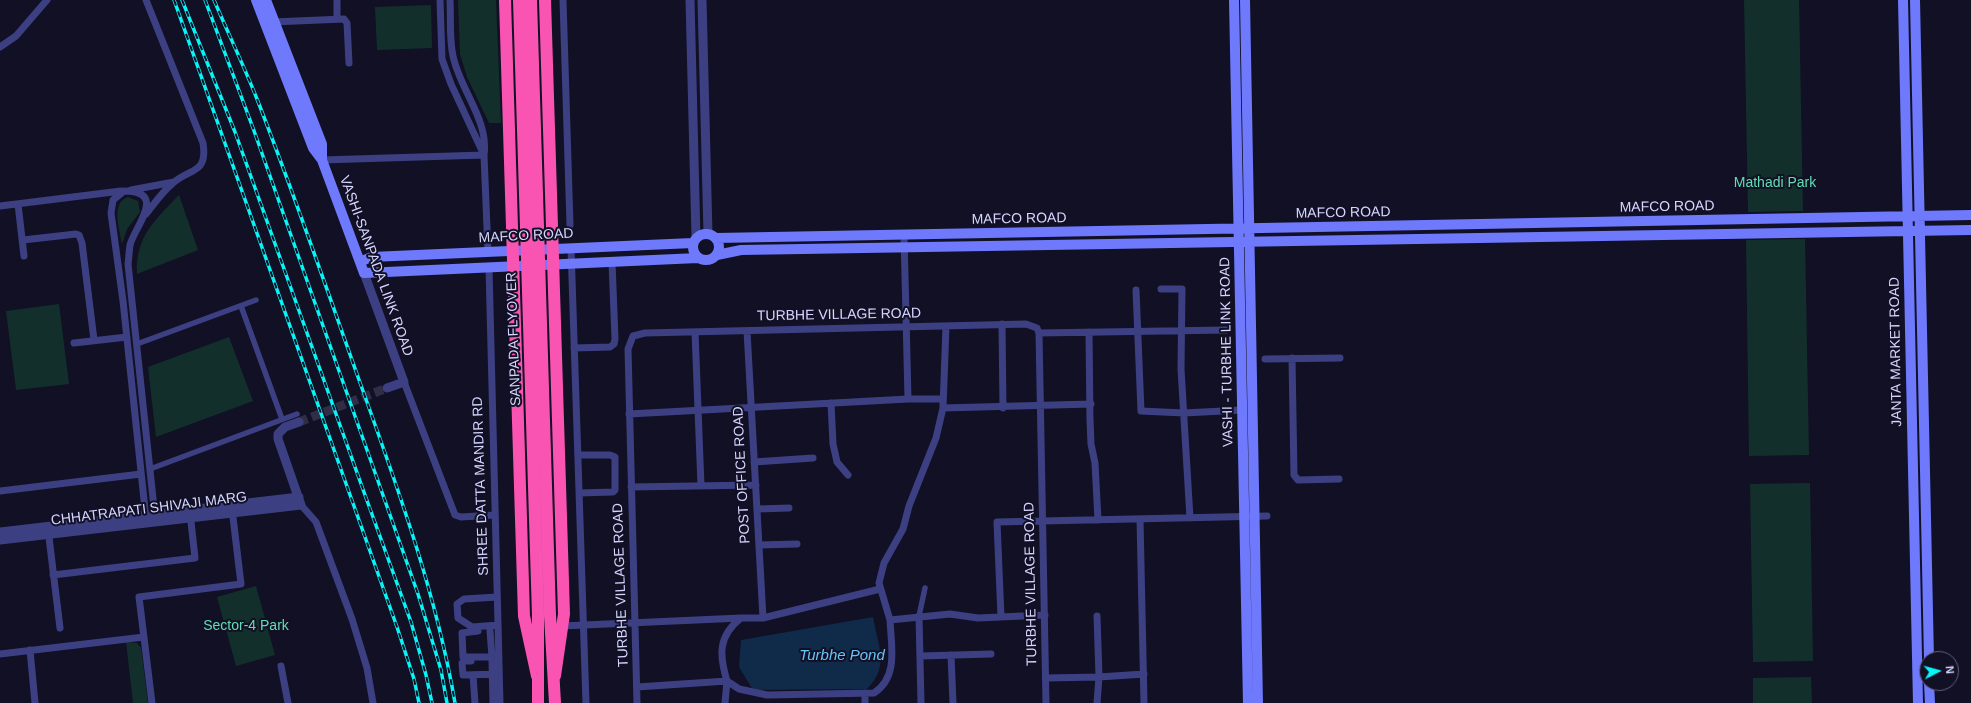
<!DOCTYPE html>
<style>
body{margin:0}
#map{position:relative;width:1971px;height:703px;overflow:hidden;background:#111025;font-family:Helvetica,sans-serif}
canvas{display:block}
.north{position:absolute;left:1919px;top:651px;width:40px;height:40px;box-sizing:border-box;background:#111025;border:1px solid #605f7c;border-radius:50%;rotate:84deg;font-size:11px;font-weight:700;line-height:16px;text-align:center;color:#d6d5fe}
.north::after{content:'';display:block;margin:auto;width:14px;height:18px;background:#08f5f7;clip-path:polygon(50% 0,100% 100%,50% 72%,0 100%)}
</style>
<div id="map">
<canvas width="1971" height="703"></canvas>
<div class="north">N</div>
</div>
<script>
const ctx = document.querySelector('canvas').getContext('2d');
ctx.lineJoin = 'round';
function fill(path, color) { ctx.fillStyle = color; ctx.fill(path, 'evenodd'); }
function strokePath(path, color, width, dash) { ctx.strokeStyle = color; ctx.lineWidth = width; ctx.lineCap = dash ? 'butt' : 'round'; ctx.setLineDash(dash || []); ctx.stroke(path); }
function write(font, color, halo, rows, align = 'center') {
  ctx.font = font + ' Helvetica,sans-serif'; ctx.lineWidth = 4; ctx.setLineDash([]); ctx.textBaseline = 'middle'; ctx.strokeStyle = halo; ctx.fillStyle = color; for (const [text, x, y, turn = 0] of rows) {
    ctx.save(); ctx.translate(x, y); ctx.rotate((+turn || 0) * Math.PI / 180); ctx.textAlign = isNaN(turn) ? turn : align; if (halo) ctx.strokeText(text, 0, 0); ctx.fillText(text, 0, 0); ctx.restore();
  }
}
const green = new Path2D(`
 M 458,0 L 496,0 L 501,123 L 489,123 L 467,77 L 460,54 Z
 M 1744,0 L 1799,0 L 1803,211 L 1748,212 Z
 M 431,5 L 432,48 L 377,50 L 375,7 Z
 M 179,195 L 198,250 L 137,274 C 135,237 155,220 179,195 Z
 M 128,197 L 138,201 L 140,212 L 127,229 L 122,244 C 120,231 110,202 128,197 Z
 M 1805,239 L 1809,455 L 1749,456 L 1746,240 Z
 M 59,304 L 69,384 L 16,390 L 6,311 Z
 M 229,337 L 253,401 L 156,437 L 148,367 Z
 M 1810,483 L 1813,661 L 1753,662 L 1750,484 Z
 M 256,586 L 275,655 L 236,666 L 217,597 Z
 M 126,642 L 137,643 L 141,648 L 148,703 L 133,703 Z
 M 1811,677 L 1812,703 L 1753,703 L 1753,678 Z`);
const water = new Path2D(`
 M 873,617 C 878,646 890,666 867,689 L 753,690 L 739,667 L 741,640 Z`);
const tertiaryTunnel = new Path2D(`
 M 299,422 L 387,388`);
const pedestrian = new Path2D(`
 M 241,306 L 282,419
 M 137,344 L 256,300
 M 150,469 L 297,414
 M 919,616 L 925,588`);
const minor = new Path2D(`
 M 146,0 L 203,143 C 208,174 190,168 173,183 C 162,192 154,204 146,214
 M 440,0 L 442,59 L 451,84 L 484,155
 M 450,0 C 451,18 449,38 453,56 C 460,90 489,120 484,155 L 488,252
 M 563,0 L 570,225
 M 337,18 L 337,0
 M 272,22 L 344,19 L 347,23 L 349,63
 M 0,47 L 16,36 L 47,0
 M 322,160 L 484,155
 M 131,190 L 174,182
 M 18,204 L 24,256
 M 0,206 L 121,191
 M 904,235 L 908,399
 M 23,240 L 76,234 L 79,235 L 82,243 L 94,340
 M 571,248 L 586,703
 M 489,268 L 500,703
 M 1161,289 L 1182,289 L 1181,369 L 1190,518
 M 1136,290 L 1141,411 L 1184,413 L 1242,410
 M 1002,324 L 1003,408
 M 946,326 L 943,408 L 936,438 L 909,506 L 903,529 L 884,563 L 879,583 L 890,620 L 950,614 L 978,618 L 1045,615
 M 747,331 L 763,618
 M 695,332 L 701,486
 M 1089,332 L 1090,420 L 1091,444 L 1095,463 L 1098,520
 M 1039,333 L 1226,330
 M 74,343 L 127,337
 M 574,348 L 610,347 L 614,344 L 615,339 L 612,262
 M 1292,358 L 1294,475 L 1298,480 L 1339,479
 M 1265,359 L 1340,358
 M 404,382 L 455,515 L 461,517 L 495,515
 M 831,403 L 833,444 L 837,462 L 848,475
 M 629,414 L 908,399 L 943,399 L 943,408 L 1091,404
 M 578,455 L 610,455 L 615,457 L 615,490 L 613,492 L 579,493
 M 754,462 L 813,458
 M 631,487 L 756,485
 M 0,491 L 141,474
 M 301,505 L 316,522 L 352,619 L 367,668 L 373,703
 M 757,509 L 789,508
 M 146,519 L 123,301 L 111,213 L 113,200 L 124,191 C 168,191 135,226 130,245 C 129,251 129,257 128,264 L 155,517
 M 1140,519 L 1144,703
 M 48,529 L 60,628
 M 759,545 L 797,544
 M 53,575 L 195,558 L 190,513
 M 880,589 L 763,618 L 741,618 C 718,636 719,655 727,681 L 739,689 L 767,695 L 874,693 C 899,677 891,645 890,620
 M 497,597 L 464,599 L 457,604 L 458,618 L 472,627 L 498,625
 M 919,616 L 921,703
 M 1097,616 L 1099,677 L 1097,703
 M 1001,617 L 997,522 L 1267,516
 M 562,626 L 741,618
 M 478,631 L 462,633 L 463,657 L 499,657
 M 490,631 L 492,657
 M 30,650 L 35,703
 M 0,654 L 144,637
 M 951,655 L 953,703
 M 921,656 L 991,654
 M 492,660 L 493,703
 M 471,661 L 464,661 L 462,663 L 463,675 L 499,674
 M 281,666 L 288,703
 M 473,675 L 475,703
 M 1046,678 L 1099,677 L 1144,674
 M 637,687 L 727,681 L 725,703
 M 152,703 L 139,597 L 241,584 L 232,509
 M 637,703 L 628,349 L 633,336 L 645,333 L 1026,324 L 1037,328 L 1039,333 L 1046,703
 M 865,703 L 865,693`);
const tertiary = new Path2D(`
 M 690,0 L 696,238
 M 702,0 L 708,234
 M 364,273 L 404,382 L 387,388
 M 0,532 L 299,497
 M 0,540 L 301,505 L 278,439 L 278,434 L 285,427 L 299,422`);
const secondary = new Path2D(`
 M 256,0 L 313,148 L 322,160
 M 266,0 L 322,144 L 322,160 L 364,273 L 698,258
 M 1234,0 L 1248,703
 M 1245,0 L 1258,703
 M 1903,0 L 1918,703
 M 1915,0 L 1929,659
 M693 247a13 13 0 1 1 26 0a13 13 0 1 1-26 0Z
 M 716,238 L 1971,215
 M 717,255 L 741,250 L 1971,230
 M 360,262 L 371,257 L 693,243
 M 1929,683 L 1930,703`);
const motorway = new Path2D(`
 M 505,0 L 524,616 L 537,676
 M 545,0 L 564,614 L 555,676
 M 550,615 L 555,703
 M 538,703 L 538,616`);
const rail = new Path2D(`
 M 174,0 L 397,627 L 414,679 L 419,703
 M 182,0 L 235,132 L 365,495 L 411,622 L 426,675 L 432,703
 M 205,0 L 253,128 L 418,594 L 441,670 L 447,703
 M 214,0 C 228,33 244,66 257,99 C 293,191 325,284 358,377 C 396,483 436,592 455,703`);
const motorwayBridge = new Path2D(`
 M 519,0 L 538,616
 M 531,0 L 550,615`);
const parkNames = [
 ["Mathadi Park",1775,183],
 ["Sector-4 Park",246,626]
];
const streetNames = [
 ["MAFCO ROAD",1667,207,-1],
 ["MAFCO ROAD",1343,213,-1],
 ["MAFCO ROAD",1019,219,-1],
 ["MAFCO ROAD",526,236,-3],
 ["VASHI-SANPADA LINK ROAD",376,266,70],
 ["TURBHE VILLAGE ROAD",839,315,-1],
 ["SANPADA FLYOVER",514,339,-92],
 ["VASHI - TURBHE LINK ROAD",1227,352,-91],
 ["JANTA MARKET ROAD",1896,352,-91],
 ["POST OFFICE ROAD",742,475,-93],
 ["SHREE DATTA MANDIR RD",481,486,-92],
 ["CHHATRAPATI SHIVAJI MARG",149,509,-7],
 ["TURBHE VILLAGE ROAD",1031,584,-91],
 ["TURBHE VILLAGE ROAD",621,585,-92]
];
const waterNames = [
 ["Turbhe Pond",842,656]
];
fill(green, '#132f2b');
fill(water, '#102a49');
strokePath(tertiaryTunnel, '#2f2e46', 9, [9, 4.5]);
strokePath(pedestrian, '#3c4082', 5.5);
strokePath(minor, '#3c4082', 7);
strokePath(tertiary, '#3c4082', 9);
strokePath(secondary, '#6f79fb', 10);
strokePath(motorway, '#fa54b3', 12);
strokePath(rail, '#08f5f7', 3.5);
strokePath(rail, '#111025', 2, [6]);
strokePath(motorwayBridge, '#fa54b3', 12);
write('14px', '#62dcb2', '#111025', parkNames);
write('14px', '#d6d5fe', '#111025', streetNames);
write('italic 15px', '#66c4fa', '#111025', waterNames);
</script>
